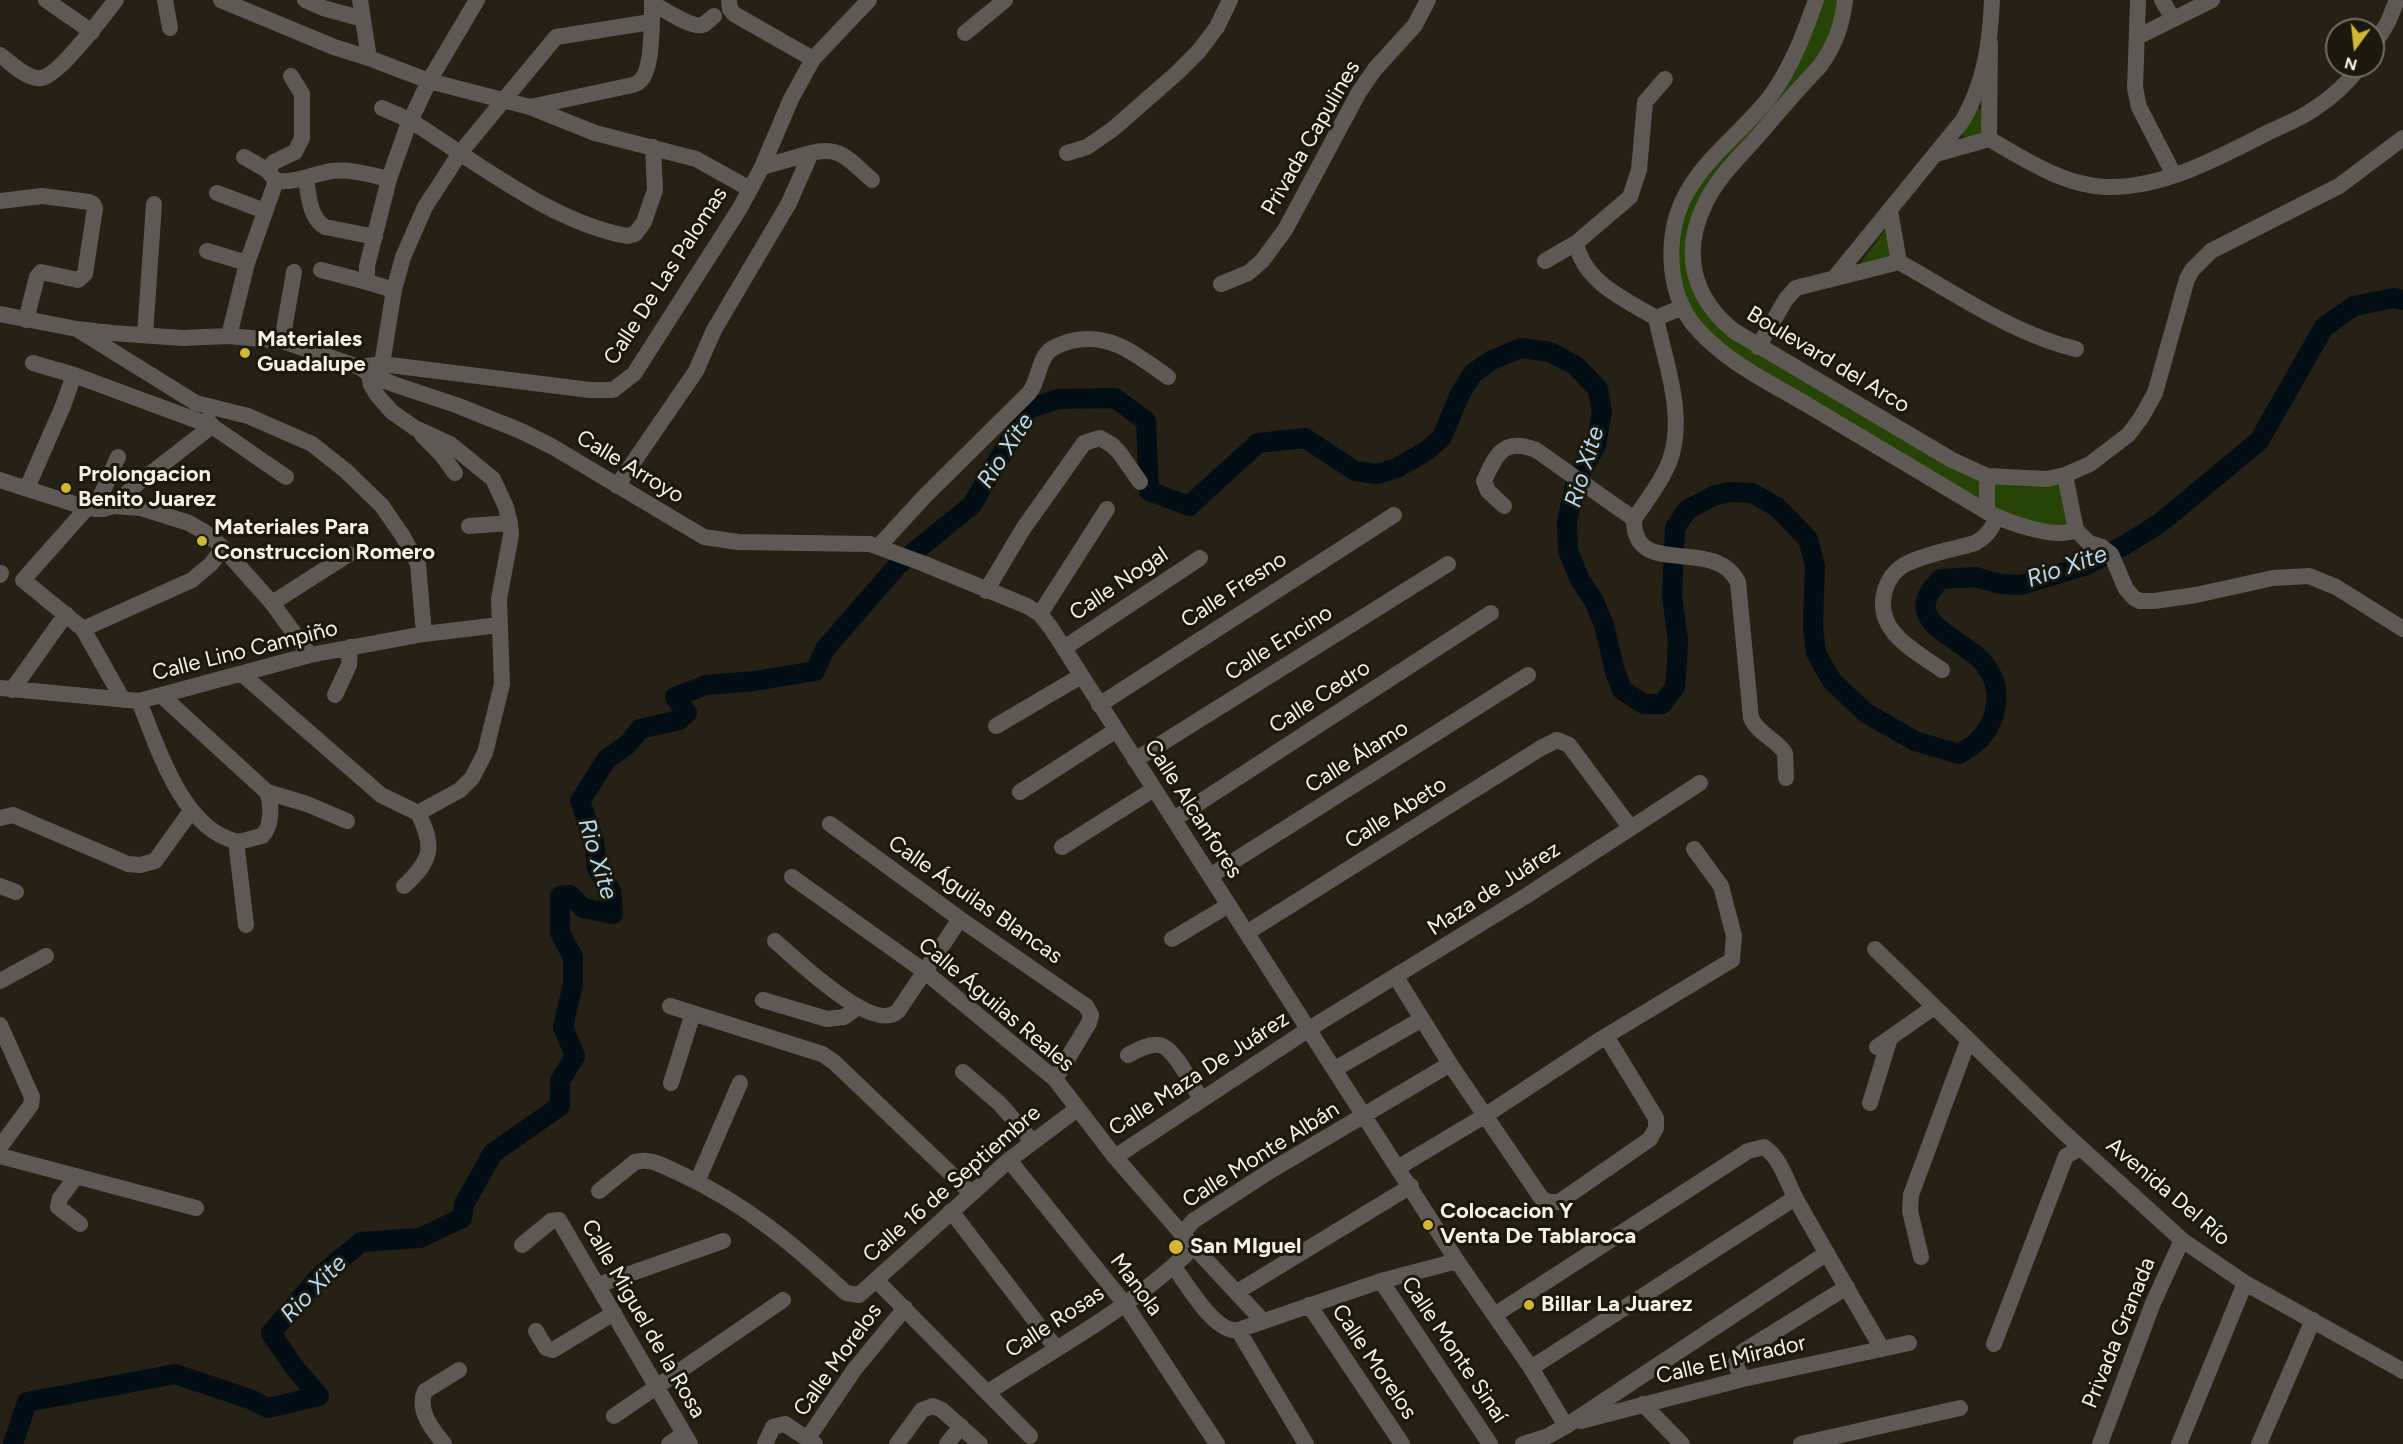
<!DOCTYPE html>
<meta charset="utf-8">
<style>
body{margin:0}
#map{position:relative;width:2403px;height:1444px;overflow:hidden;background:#262114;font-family:Figtree,sans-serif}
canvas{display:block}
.north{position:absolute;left:2325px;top:18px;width:60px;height:60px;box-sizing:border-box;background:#1c180b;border:2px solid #726f63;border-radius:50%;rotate:195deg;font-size:16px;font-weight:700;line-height:24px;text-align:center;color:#f4f1e8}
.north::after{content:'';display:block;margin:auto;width:21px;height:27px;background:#d2b735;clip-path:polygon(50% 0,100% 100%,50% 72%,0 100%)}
</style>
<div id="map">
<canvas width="2403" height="1444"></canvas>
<div class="north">N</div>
</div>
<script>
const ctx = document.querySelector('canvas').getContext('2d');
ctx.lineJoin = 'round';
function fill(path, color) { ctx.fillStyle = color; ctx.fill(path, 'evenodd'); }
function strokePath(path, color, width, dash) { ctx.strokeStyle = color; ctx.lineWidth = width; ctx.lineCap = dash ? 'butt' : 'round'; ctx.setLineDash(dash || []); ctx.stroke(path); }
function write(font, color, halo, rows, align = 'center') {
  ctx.font = font + ' Figtree,sans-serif'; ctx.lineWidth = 6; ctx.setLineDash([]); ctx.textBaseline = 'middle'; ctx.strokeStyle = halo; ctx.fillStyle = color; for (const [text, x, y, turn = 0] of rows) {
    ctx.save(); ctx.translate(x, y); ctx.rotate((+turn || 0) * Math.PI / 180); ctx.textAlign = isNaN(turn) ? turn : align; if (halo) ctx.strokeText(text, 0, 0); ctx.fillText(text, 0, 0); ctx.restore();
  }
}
const green = new Path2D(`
 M 1816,0 L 1845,0 L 1838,33 L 1715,187 L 1695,240 L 1709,307 L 1973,471 L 2057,478 L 2076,530 L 2019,524 L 1726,354 L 1675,289 L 1679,207 L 1769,98 Z
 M 1983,108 L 1987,134 L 1968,141 L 1960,132 L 1974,110 Z
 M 1889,224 L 1894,258 L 1858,267 Z`);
const river = new Path2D(`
 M 13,1444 L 27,1402 L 175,1374 L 250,1399 L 268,1408 L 319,1396 L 294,1367 L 271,1333 L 320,1276 L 361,1242 L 420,1238 L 462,1218 L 464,1204 L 493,1153 L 560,1106 L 560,1081 L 575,1056 L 563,1027 L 573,984 L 573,957 L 560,933 L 560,896 L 570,895 L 583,908 L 613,914 L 611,891 L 597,868 L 594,841 L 580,801 L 607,759 L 628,744 L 640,729 L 679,720 L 687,713 L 675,697 L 706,685 L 755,681 L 815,671 L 825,649 L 898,565 L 972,505 L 1028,409 L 1058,399 L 1115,398 L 1146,421 L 1149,491 L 1189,506 L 1258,443 L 1305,438 L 1355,471 L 1377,474 L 1397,468 L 1428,450 L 1442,437 L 1460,394 L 1473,373 L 1492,360 L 1521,348 L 1550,352 L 1576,366 L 1598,389 L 1602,412 L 1596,445 L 1576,482 L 1571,503 L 1567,523 L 1568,551 L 1580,580 L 1594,601 L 1604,625 L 1615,671 L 1622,690 L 1644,704 L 1662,704 L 1675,687 L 1677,662 L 1678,640 L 1672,597 L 1675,528 L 1687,510 L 1713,496 L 1729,492 L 1752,493 L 1777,507 L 1808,539 L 1815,565 L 1813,627 L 1816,653 L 1832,681 L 1866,713 L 1915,741 L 1959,754 C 1977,744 1988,734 1994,714 C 1999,697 1997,681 1986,666 C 1967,638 1894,623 1941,579 L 1976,577 L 2000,584 L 2021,585 L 2084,566 L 2125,545 L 2160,523 L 2259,441 L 2324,327 L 2354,306 L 2394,298 L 2403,300`);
const minor = new Path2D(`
 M 46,0 L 92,32
 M 165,0 L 170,28
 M 221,0 L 334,47 L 369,58 L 429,81 L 530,107 L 595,133 L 696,159 L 750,189
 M 305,0 L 323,8 L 363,19
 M 360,0 L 369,58
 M 729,0 L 730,9 L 734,14 L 813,59
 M 1816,0 C 1804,34 1791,69 1769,98 C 1743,131 1706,157 1686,194 C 1665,233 1666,289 1693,324 C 1723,361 1771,383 1811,407 C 1870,442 1929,477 1987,512 C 2007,522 2055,540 2076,530
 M 1845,0 C 1842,26 1835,45 1820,66 C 1799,88 1779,111 1759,135 C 1740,156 1717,178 1705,204 C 1681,253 1693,298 1734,331 L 1952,460 L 1987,476 L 2047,479 L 2065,475 L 2090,464 L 2128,435 L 2141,418 L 2155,393 L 2187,279 L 2192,270 L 2211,251 L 2339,186 L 2403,138
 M 2138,0 L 2135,88 L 2139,107 L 2174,175
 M 2162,0 L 2173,19
 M 652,3 C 663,9 691,28 702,25 C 707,23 710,19 714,16
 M 965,33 L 1005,0
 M 2137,37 L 2212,0
 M 1990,43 L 1989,139 C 2025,159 2062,185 2106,187 C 2162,189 2220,157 2269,132 C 2284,125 2300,119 2314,109 C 2331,98 2348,83 2360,66
 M 2373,47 L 2388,22 L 2397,0
 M 0,55 C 10,62 27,80 41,78 C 59,76 103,16 116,0
 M 530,107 L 628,86 C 633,85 638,84 641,80 C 653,68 652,17 652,0
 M 382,108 C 413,120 431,134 458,152 C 510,186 565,224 627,236 L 635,234 L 644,222 L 655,190 L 653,147
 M 811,153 C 841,145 850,161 872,180
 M 1067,153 L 1087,147 L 1113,129 L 1177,73 L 1199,51 L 1217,27 L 1230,0
 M 1936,154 L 1989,139
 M 244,157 L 267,170 L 276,181 C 297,183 312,174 332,171 C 351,169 371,175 389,179
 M 267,170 L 274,162 L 295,152 L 302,138 L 302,94 L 291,76
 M 306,179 C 309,196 309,217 325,227 L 375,237
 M 217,193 L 265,211
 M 0,201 L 42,196 L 89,202 L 93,204 L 95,208 L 85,274 L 78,280 L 41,272 L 37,277 L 26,320
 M 1890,211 L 1899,262
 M 1576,243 C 1584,282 1624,299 1656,318 L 1683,307
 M 207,251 L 247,263
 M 1545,261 L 1576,243 L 1630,197 L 1639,170 L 1645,102 L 1665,79
 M 321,270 L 367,282
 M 1835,277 L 1963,120 C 1985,81 1990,44 1992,0
 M 1221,284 L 1248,273 L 1262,261 L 1285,230 L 1359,92 L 1375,69 L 1415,25 L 1428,0
 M 394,290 L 367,282 L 367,266 L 389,179 L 407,128 L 429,81 L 477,0
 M 0,314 L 77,329 L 112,333 L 182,338 L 229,336 L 282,341 L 359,367 L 369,374 L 396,385 L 456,405 L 521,431 L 553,447 L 704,537 L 738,542 L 870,544 L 922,563 L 1027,606 L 1040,614 L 1051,628 L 1457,1261 L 1531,1368 L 1566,1426
 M 80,331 L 196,403 L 248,416 L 312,444 L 346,471 L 382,506 L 402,535 L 418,564 L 424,634
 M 145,335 L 154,204
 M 229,336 L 247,263 L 276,181
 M 282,341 L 294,272
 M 1758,347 L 1786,299 L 1796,288 L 1899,262 C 1955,293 2013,334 2076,349
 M 33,363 L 74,375 L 212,426 L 286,477
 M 382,364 L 394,290 L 403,257 L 425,207 L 460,153 L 556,37 L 651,22
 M 359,367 L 382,364 L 590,390 L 613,390 L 634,374 L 740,208 L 762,167 L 791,99 L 813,59 L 869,0
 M 369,374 L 371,385 L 377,395 L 392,412 L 415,428 L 450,444 L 493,479 L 506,507 L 510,523 L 511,535 L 499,599 L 502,684 L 485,753 L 472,778 L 460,790 L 418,813 C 435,847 432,860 404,886
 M 422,435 L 441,454 L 455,473
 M 2065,475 L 2076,530
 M 1987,476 L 1987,512
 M 0,480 L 87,508 L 103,509 L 113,506 L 141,508 L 189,523 L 206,533 L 223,548 L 272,603 L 310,655
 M 617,486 L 696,371 L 714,330 L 789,203 L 811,153 L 762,167
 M 27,488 L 63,406 L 74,375
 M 113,506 L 137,484 L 212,426 L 208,420
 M 1504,506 L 1488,491 L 1484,481 C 1496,454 1504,437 1536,450 L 1634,519 C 1633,581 1713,534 1738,582 L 1751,718 C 1758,734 1776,739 1785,753 L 1786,778
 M 87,508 L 23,580 L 83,629 L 123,700
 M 95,509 L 118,457
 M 1634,519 C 1647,500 1662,481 1670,460 C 1686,415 1665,362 1656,318
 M 469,526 L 510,523
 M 2076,530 L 2089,543 L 2102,547 L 2111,554 L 2126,589 L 2134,598 L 2140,601 L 2154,601 L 2196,595 L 2273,578 L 2309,576 L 2336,587 L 2403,629
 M 879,546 L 924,497 L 1029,393 C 1039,381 1038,361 1049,351 C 1055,346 1064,343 1071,341 C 1111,332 1137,355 1168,377
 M 0,575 L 1,573
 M 986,591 L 1023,529 L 1084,443 L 1100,438 L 1112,445 L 1119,452 L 1140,482
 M 272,603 L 349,554
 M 1040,614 L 1107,509
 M 83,629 L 192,580 L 211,564 L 223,548
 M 1064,648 L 1200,558
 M 1942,670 C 1914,650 1873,631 1885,590 C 1888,580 1894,571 1904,565 C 1924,554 1952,550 1975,543 C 1987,536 1991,530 1997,517
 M 242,674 L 381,795 L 418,813
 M 0,688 L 139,701 L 310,655 L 424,634 L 499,625
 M 12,690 L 66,614
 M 335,695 L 349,665 L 350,647
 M 139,701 C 157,746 182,828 235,841 C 242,843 254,837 262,836 C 272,827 272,805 267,792 L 162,696
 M 1099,705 L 1394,515
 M 996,726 L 1081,676
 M 1135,760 L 1448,564
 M 267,792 L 307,804 L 347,821
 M 1020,792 L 1115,731
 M 0,818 L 13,815 L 128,864 L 140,865 L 155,861 L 191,811
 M 1174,819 L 1491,613
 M 830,824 L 960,919 L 1086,1006 L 1091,1015 L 1089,1023 L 1055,1079
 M 236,841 L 246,925
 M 1062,847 L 1154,789
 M 1210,876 L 1528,675
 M 792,877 L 924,971 L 1055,1079 L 1115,1157 L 1182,1234 L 1262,1320
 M 0,886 L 16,892
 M 1248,932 L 1541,748 L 1557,740 L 1569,745 L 1630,827
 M 1172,939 L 1229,905
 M 775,941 C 795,958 873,1035 898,1011 L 960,919
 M 1875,949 L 2060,1129 L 2182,1240 L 2245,1283 L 2403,1371
 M 1396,977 L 1450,1064 L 1542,1199 L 1550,1202 L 1559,1202 L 1650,1139 L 1656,1128 L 1656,1118 L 1606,1036
 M 0,981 L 46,956
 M 763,1000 L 827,1019 L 844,1017 L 858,1007
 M 670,1006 L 822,1054 L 834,1062 L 971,1193
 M 0,1025 L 32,1097 L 31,1105 L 0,1147
 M 1877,1047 L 1934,1007
 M 1128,1055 C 1137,1050 1149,1043 1160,1045 C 1176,1049 1192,1086 1201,1099
 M 1335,1069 L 1422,1019
 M 963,1072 L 1000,1104 L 1032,1141
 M 671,1083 L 693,1013
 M 1870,1103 L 1890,1038
 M 0,1156 L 196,1208
 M 1115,1157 L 1309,1029 L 1526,896 L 1700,783
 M 1009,1160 L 1125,1304 L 1217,1444
 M 1399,1167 L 1486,1115 L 1606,1036 L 1732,960 L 1734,936 L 1721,886 L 1694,849
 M 76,1177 L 60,1198 L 58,1207 L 80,1224
 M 697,1182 L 740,1083
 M 599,1191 L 635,1162 C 650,1157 665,1167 679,1173 C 746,1204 793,1244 846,1293 L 859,1295 L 1009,1160 L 1077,1109
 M 951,1211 L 1056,1348
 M 1182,1234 L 1193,1221 L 1270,1171 L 1450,1064
 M 522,1245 L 551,1221 L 559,1220 L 690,1444
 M 1921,1257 L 1910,1211 L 1911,1195 L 1968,1041
 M 1174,1267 C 1187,1284 1215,1334 1238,1330 L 1306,1444
 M 876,1280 L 1030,1436
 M 1381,1281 L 1490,1444
 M 598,1285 L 723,1241
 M 1237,1292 L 1411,1186
 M 1309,1305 L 1402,1444
 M 1496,1314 L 1748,1151 L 1764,1147 C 1781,1158 1787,1183 1797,1201 C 1825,1251 1854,1300 1882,1349
 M 1238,1330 L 1381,1281 L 1457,1261
 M 536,1331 L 546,1348 L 553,1350 L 614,1313
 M 1994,1344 L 2066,1156 L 2081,1148
 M 1531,1368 L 1795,1198
 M 1743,1379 L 1735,1364 L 1742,1352 L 1847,1287
 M 988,1392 C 1058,1347 1134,1306 1194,1247
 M 1643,1404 L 1682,1444
 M 614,1416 L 783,1300
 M 1581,1421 L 1743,1379 L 1909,1343
 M 808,1438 L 854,1370 L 905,1308
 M 444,1444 C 433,1430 416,1410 425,1391 L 459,1370
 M 669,1444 L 684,1434
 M 765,1444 L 773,1427 L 785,1424 L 815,1444
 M 897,1444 L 922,1410 L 933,1406 L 942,1410 L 980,1444
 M 947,1444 L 961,1426
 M 1523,1444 L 1548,1436 L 1566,1426 L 1827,1253
 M 1801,1444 L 1960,1408
 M 2100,1444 L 2153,1303 L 2182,1240
 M 2179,1444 L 2245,1283
 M 2259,1444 L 2313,1320`);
const markers = [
 [245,353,6,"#d2b735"],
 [66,488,6,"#d2b735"],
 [202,541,6,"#d2b735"],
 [1428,1225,6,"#d2b735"],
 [1176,1247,8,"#d2b735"],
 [1529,1305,6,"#d2b735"]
];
const streetNames = [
 ["Privada Capulines",1311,138,-60],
 ["Calle De Las Palomas",666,276,-57],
 ["Boulevard del Arco",1828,360,31],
 ["Calle Arroyo",630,467,31],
 ["Calle Nogal",1119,584,-34],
 ["Calle Fresno",1234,590,-33],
 ["Calle Encino",1279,643,-32],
 ["Calle Lino Campiño",245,651,-14],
 ["Calle Cedro",1320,697,-33],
 ["Calle Álamo",1357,757,-32],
 ["Calle Alcanfores",1193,809,57],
 ["Calle Abeto",1396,813,-32],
 ["Maza de Juárez",1494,889,-33],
 ["Calle Águilas Blancas",975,900,35],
 ["Calle Águilas Reales",996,1005,40],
 ["Calle Maza De Juárez",1199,1074,-33],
 ["Calle Monte Albán",1261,1155,-32],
 ["Calle 16 de Septiembre",952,1184,-41],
 ["Avenida Del Río",2168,1192,40],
 ["Manola",1136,1285,53],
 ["Calle Miguel de la Rosa",643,1319,60],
 ["Calle Rosas",1055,1322,-33],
 ["Privada Granada",2119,1333,-68],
 ["Calle Monte Sinaí",1454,1350,56],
 ["Calle Morelos",838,1360,-54],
 ["Calle El Mirador",1731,1360,-13],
 ["Calle Morelos",1374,1362,56]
];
const poiNames = [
 ["Materiales",257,340],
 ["Guadalupe",257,365],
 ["Prolongacion",78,475],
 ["Benito Juarez",78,500],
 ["Materiales Para",214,528],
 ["Construccion Romero",214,553],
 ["Colocacion Y",1440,1212],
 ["Venta De Tablaroca",1440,1237],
 ["San MIguel",1190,1247],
 ["Billar La Juarez",1541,1305]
];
const waterNames = [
 ["Rio Xite",1006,451,-57],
 ["Rio Xite",1585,467,-73],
 ["Rio Xite",2067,567,-19],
 ["Rio Xite",597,859,73],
 ["Rio Xite",314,1289,-46]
];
fill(green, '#254405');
strokePath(river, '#030d15', 20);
strokePath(minor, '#5e5954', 16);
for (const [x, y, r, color] of markers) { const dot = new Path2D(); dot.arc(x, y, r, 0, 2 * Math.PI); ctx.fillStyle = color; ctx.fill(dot); strokePath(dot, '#1c180b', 2); }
write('22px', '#f4f1e8', '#1c180b', streetNames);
write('bold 22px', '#f4f1e8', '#1c180b', poiNames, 'left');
write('italic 24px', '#b1daf8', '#1c180b', waterNames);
</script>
